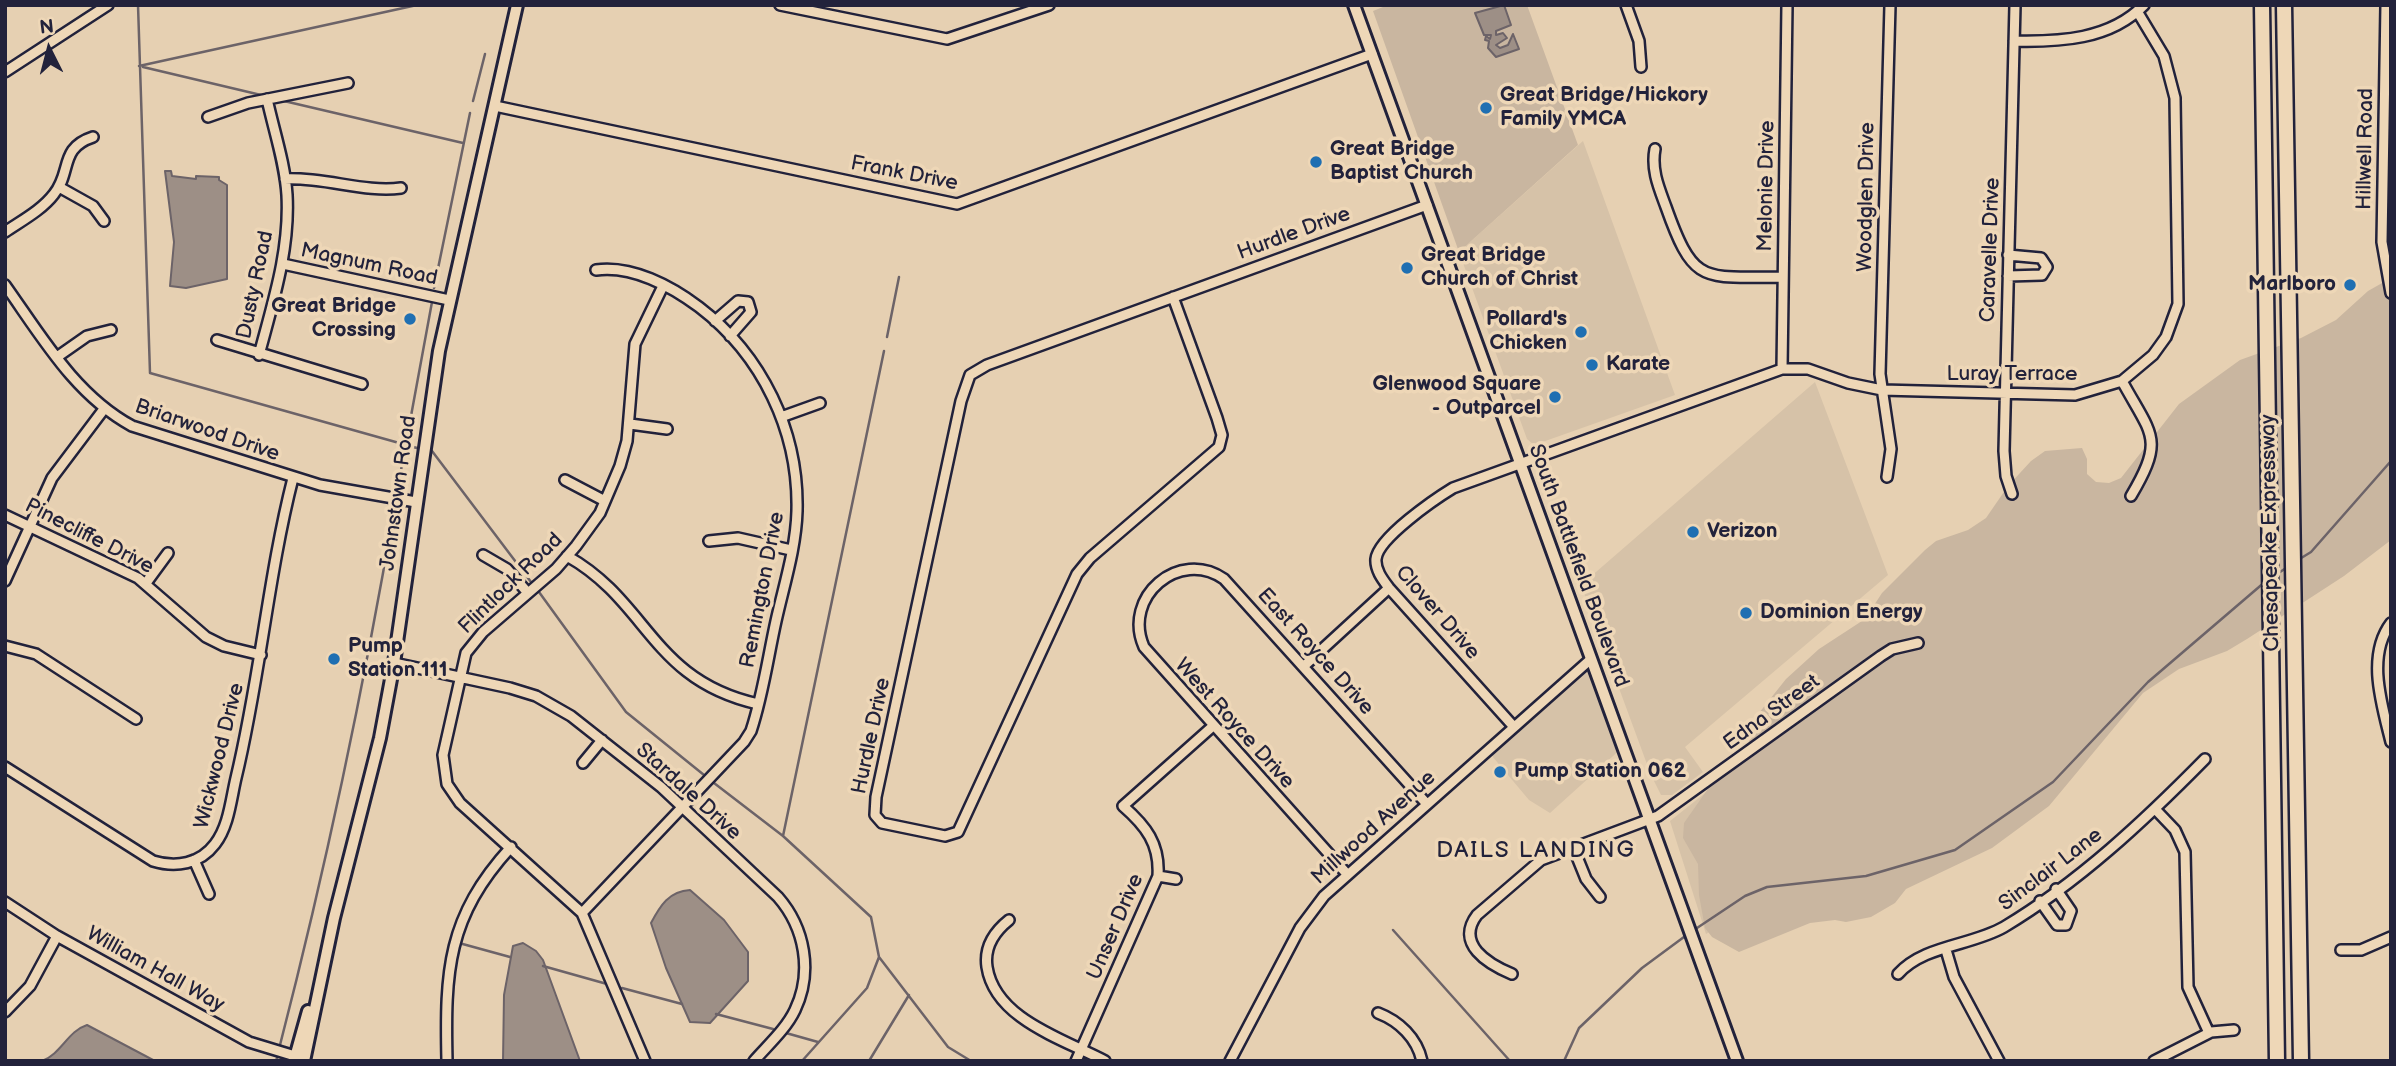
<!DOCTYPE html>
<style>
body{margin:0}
#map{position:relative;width:2396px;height:1066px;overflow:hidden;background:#e6d0b2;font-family:"Balsamiq Sans",sans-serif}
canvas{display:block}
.frame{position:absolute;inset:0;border:7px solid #22223b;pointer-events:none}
.north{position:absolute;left:14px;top:14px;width:70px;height:70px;-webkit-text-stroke:5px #eed7b7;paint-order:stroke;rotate:354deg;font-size:19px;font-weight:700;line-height:28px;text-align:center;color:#22223b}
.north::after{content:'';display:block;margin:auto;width:24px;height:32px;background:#22223b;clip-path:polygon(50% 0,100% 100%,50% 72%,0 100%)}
</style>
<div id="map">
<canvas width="2396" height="1066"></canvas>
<div class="frame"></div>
<div class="north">N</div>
</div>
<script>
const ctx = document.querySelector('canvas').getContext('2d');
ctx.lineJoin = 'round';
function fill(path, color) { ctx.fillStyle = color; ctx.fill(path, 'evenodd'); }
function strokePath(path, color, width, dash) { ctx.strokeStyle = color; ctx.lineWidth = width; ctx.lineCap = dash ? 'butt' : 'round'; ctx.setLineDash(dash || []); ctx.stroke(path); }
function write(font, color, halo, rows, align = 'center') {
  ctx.font = font + ' "Balsamiq Sans",sans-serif'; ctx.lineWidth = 7; ctx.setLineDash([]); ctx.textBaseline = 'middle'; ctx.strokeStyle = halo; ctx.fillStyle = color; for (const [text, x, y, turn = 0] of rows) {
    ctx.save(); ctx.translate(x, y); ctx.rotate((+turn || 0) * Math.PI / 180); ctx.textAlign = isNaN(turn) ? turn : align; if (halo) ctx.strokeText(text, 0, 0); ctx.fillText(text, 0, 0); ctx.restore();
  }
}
const built = new Path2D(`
 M 1583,141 L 1675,395 L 1534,445 L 1527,439 L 1459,252 Z
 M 1815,382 L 1888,575 L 1685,747 L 1703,772 L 1672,795 L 1661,795 L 1651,775 L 1581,585 Z
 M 1591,659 L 1623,747 L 1550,813 L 1529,800 L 1487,750 Z
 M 1714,786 L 1757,903 L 1706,934 L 1670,821 Z`);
const green = new Path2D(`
 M 1388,5 L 1527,5 L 1578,145 L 1459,252 L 1373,11 Z
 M 2391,278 L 2391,540 L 2344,576 L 2247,639 L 2227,651 L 2179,669 L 2143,693 L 2049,806 L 1992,848 L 1906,889 L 1895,903 L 1871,917 L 1846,922 L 1835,920 L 1810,923 L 1739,952 L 1712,937 L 1705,928 L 1699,895 L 1698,864 L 1683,838 L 1684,823 L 1712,783 L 1734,766 L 1745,753 L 1759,713 L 1786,679 L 1819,649 L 1865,619 L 1882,593 L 1925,550 L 1936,541 L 1968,530 L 1986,518 L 2008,486 L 2031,461 L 2045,451 L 2082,448 L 2087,459 L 2087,474 L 2096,482 L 2109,483 L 2121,478 L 2179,404 L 2240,360 L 2301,338 L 2336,320 L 2368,291 Z`);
const water = new Path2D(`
 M 1504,5 L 1511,25 L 1496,31 L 1496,35 L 1503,33 L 1507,38 L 1496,45 L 1500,48 L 1508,45 L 1513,34 L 1519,49 L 1496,57 L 1488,48 L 1489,41 L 1485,40 L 1486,36 L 1490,39 L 1491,35 L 1484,35 L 1475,13 Z
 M 165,171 L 171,171 L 172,176 L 196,179 L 196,176 L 219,177 L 219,180 L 227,185 L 227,279 L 186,288 L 170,286 L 174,242 Z
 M 690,890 L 724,920 L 748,952 L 748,981 L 710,1023 L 690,1022 L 666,968 L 651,923 C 660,906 669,891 690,890 Z
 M 523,943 L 536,951 L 543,960 L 580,1061 L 503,1061 L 504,995 L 513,946 Z
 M 87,1025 L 155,1061 L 42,1061 C 61,1054 68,1031 87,1025 Z`);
const stream = new Path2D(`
 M 138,5 L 150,373 L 417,448
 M 139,66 L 417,5
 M 143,67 L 261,95
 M 284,101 L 463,143
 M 473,101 L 485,54
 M 434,288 L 470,113
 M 887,337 L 899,277
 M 432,451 L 531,582
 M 397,492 L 432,302
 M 2298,560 L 2311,552 L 2391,461
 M 2274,576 L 2286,568
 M 539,592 L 626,712 L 704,775
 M 714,783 L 783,836 L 871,917 L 879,957 L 948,1047 L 971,1061
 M 783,836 L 884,351
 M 1393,930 L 1510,1061
 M 1694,930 L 1745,896 L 1767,887 L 1866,876 L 1955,850 L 2053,782 L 2148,682 L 2266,581
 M 459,943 L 510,957
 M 543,966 L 607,984
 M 622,988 L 682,1004
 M 716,1014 L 773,1029
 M 786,1033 L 818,1042
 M 280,1045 C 326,867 364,686 395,505
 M 276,1061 L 277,1058
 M 802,1061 L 867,988 L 879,957
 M 869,1061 L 909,995
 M 1564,1061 L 1579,1028 L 1642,968 L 1688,934`);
const minor = new Path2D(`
 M 780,5 L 947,39 L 1049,5
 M 1626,5 L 1639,41 L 1641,67
 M 2386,5 L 2382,242 L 2391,293
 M 2014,41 C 2059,42 2110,40 2144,5
 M 5,72 L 108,5
 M 495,106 L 957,204 L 1372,54
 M 208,117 L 248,103 L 348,83
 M 1655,149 C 1651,170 1659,188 1666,207 C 1694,286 1703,277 1782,277
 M 285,179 C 325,177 365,193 401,188
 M 59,187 L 93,206 L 104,221
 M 5,232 C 21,221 42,210 54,194 C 72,172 59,148 93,137
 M 283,264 L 449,300
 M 2008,276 L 2042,275 L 2047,267 L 2041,258 L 2008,255
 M 5,285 C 42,337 75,395 132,426 L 320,485 L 416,502
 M 1173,297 L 1217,418 L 1222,435 L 1219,447 L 1090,558 L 1077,574 L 958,832 L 945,836 L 882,823 L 875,815 L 876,797 L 961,401 L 970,375 L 987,365 L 1427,205
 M 715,321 L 738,301 L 748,302 L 751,312 L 730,336
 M 217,340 L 362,384
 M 259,355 C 273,302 290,250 287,195 C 285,163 274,131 267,99
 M 57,357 L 87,336 L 111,330
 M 1782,369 L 1787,5
 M 2122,381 C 2152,436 2165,438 2131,496
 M 781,417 L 820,403
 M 630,424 L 667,429
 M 1887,477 L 1891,449 L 1880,374 L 1890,5
 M 565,480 L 605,501
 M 2012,494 L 2006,476 L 2004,451 L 2015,5
 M 5,515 L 138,578 L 206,637 L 224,646 L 261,655
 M 709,541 L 738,538 L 791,550
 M 483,555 L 507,569 L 528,593
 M 567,556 C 649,602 651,680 758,704
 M 5,581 L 52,478 L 104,409
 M 146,583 L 168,553
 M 2391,623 C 2366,656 2382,705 2391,742
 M 5,646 L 36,654 L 136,719
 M 394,663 L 510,688 L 536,696 L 571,716 L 661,787 L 778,897 C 805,928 813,972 795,1010 C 786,1029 768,1045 754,1061
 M 1304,666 L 1389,588
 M 1514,727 L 1389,588 C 1383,580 1375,570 1376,559 C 1378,538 1435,499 1453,488 L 1782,369 L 1808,369 L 1848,383 L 1882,390 L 2075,395 L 2122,381 L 2153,355 L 2166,337 L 2178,304 L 2175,98 L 2164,56 L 2137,11
 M 583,763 L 602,740
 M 5,767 L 153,861 C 176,868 200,864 215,844 C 229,826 231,799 236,778 C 260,679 268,576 293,478
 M 2155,809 L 2175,830 L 2185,852 L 2188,987 L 2209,1033
 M 1573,847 L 1586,879 L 1600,897
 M 194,860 L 209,894
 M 1347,874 L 1144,647 C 1122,597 1179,548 1224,579 L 1426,803
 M 1158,876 L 1176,879
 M 2040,901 L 2057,925 L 2066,925 L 2071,911 L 2056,889
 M 5,902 L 57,936 L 249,1042 L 295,1056
 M 582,913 L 744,742 L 751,731 C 763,695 768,657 776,621 C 784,585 796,548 797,511 C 799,431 762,355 699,307 C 671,286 632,265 596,270
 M 1009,920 C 994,932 984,947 987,967 C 995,1019 1063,1039 1105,1061
 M 1946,950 L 1954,977 L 1999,1061
 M 2341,950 L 2361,950 L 2391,937
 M 1512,974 C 1488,964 1455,944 1477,915 L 1541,860 L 1658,816 L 1881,656 L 1892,649 L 1918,643
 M 1898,974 C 1924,945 1971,946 2004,927 C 2079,882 2144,821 2205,759
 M 5,1012 L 30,986 L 57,936
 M 1378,1013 C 1399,1021 1417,1038 1422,1061
 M 447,1061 C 445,971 447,917 511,847
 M 645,1061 L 582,913 L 460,803 L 447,784 L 443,755 L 466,653 L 483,632 L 556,569 L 576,546 L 600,513 L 620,466 L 627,441 L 635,344 L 663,286
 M 1076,1061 L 1158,876 C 1160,844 1146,826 1123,806 L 1213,726
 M 1230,1061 L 1300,928 L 1324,896 L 1591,659
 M 2154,1061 L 2211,1032 L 2234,1030`);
const major = new Path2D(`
 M 1354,5 L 1737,1061
 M 294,1061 L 308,1011
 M 304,1061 L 334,918 L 380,738 L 394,663 L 439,351 L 517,5`);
const highway = new Path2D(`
 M 2262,5 L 2277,1061
 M 2284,5 L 2301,1061`);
const markers = [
 [1486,108,7,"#1f6fb2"],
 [1316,162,7,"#1f6fb2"],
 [1407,268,7,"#1f6fb2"],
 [2350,285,7,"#1f6fb2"],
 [410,319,7,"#1f6fb2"],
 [1581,332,7,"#1f6fb2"],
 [1592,365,7,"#1f6fb2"],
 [1555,397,7,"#1f6fb2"],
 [1693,532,7,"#1f6fb2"],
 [1746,613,7,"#1f6fb2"],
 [334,659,7,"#1f6fb2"],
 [1500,772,7,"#1f6fb2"]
];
const poiNames = [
 ["Great Bridge/Hickory",1500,96],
 ["Family YMCA",1500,120],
 ["Great Bridge",1330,150],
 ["Baptist Church",1330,174],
 ["Great Bridge",1421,256],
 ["Church of Christ",1421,280],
 ["Marlboro",2336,285,"right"],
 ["Great Bridge",396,307,"right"],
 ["Crossing",396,331,"right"],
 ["Pollard's",1567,320,"right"],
 ["Chicken",1567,344,"right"],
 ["Karate",1606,365],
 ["Glenwood Square",1541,385,"right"],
 ["- Outparcel",1541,409,"right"],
 ["Verizon",1707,532],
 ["Dominion Energy",1760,613],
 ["Pump",348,647],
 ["Station 111",348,671],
 ["Pump Station 062",1514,772]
];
const streetNames = [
 ["Hillwell Road",2366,149,-89],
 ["Frank Drive",904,174,11],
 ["Melonie Drive",1767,186,-89],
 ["Woodglen Drive",1867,197,-89],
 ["Hurdle Drive",1294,234,-20],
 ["Caravelle Drive",1991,250,-88],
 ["Magnum Road",369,265,12],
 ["Dusty Road",256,285,-78],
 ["Luray Terrace",2012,375],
 ["Briarwood Drive",207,431,19],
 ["Johnstown Road",399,493,-82],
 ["Chesapeake Expressway",2271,533,-91],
 ["Pinecliffe Drive",89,537,27],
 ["South Battlefield Boulevard",1578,566,70],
 ["Flintlock Road",511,584,-44],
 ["Remington Drive",763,590,-79],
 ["Clover Drive",1437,613,49],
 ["East Royce Drive",1315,652,48],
 ["Edna Street",1772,713,-36],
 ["West Royce Drive",1234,724,48],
 ["Hurdle Drive",872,736,-78],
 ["Wickwood Drive",220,756,-76],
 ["Stardale Drive",688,792,42],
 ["Millwood Avenue",1374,828,-42],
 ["Sinclair Lane",2051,870,-37],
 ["Unser Drive",1116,927,-67],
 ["William Hall Way",155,970,29]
];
const neighbourhoodNames = [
 ["DAILS LANDING",1536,851]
];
fill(built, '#d6c2a8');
fill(green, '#c9b6a0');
fill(water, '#9d8f86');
strokePath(water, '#6c6368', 2);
strokePath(stream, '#6c6368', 2.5);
strokePath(minor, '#22223b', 14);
strokePath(major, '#22223b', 16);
strokePath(highway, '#22223b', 19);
strokePath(minor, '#eed7b7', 9);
strokePath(major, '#eed7b7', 10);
strokePath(highway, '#eed7b7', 14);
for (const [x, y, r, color] of markers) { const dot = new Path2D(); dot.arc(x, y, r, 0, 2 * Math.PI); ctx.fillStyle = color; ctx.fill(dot); strokePath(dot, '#eed7b7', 2.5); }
write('bold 21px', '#22223b', '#eed7b7', poiNames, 'left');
write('21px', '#22223b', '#eed7b7', streetNames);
ctx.letterSpacing = '2px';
write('23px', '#22223b', '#eed7b7', neighbourhoodNames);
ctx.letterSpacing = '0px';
</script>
